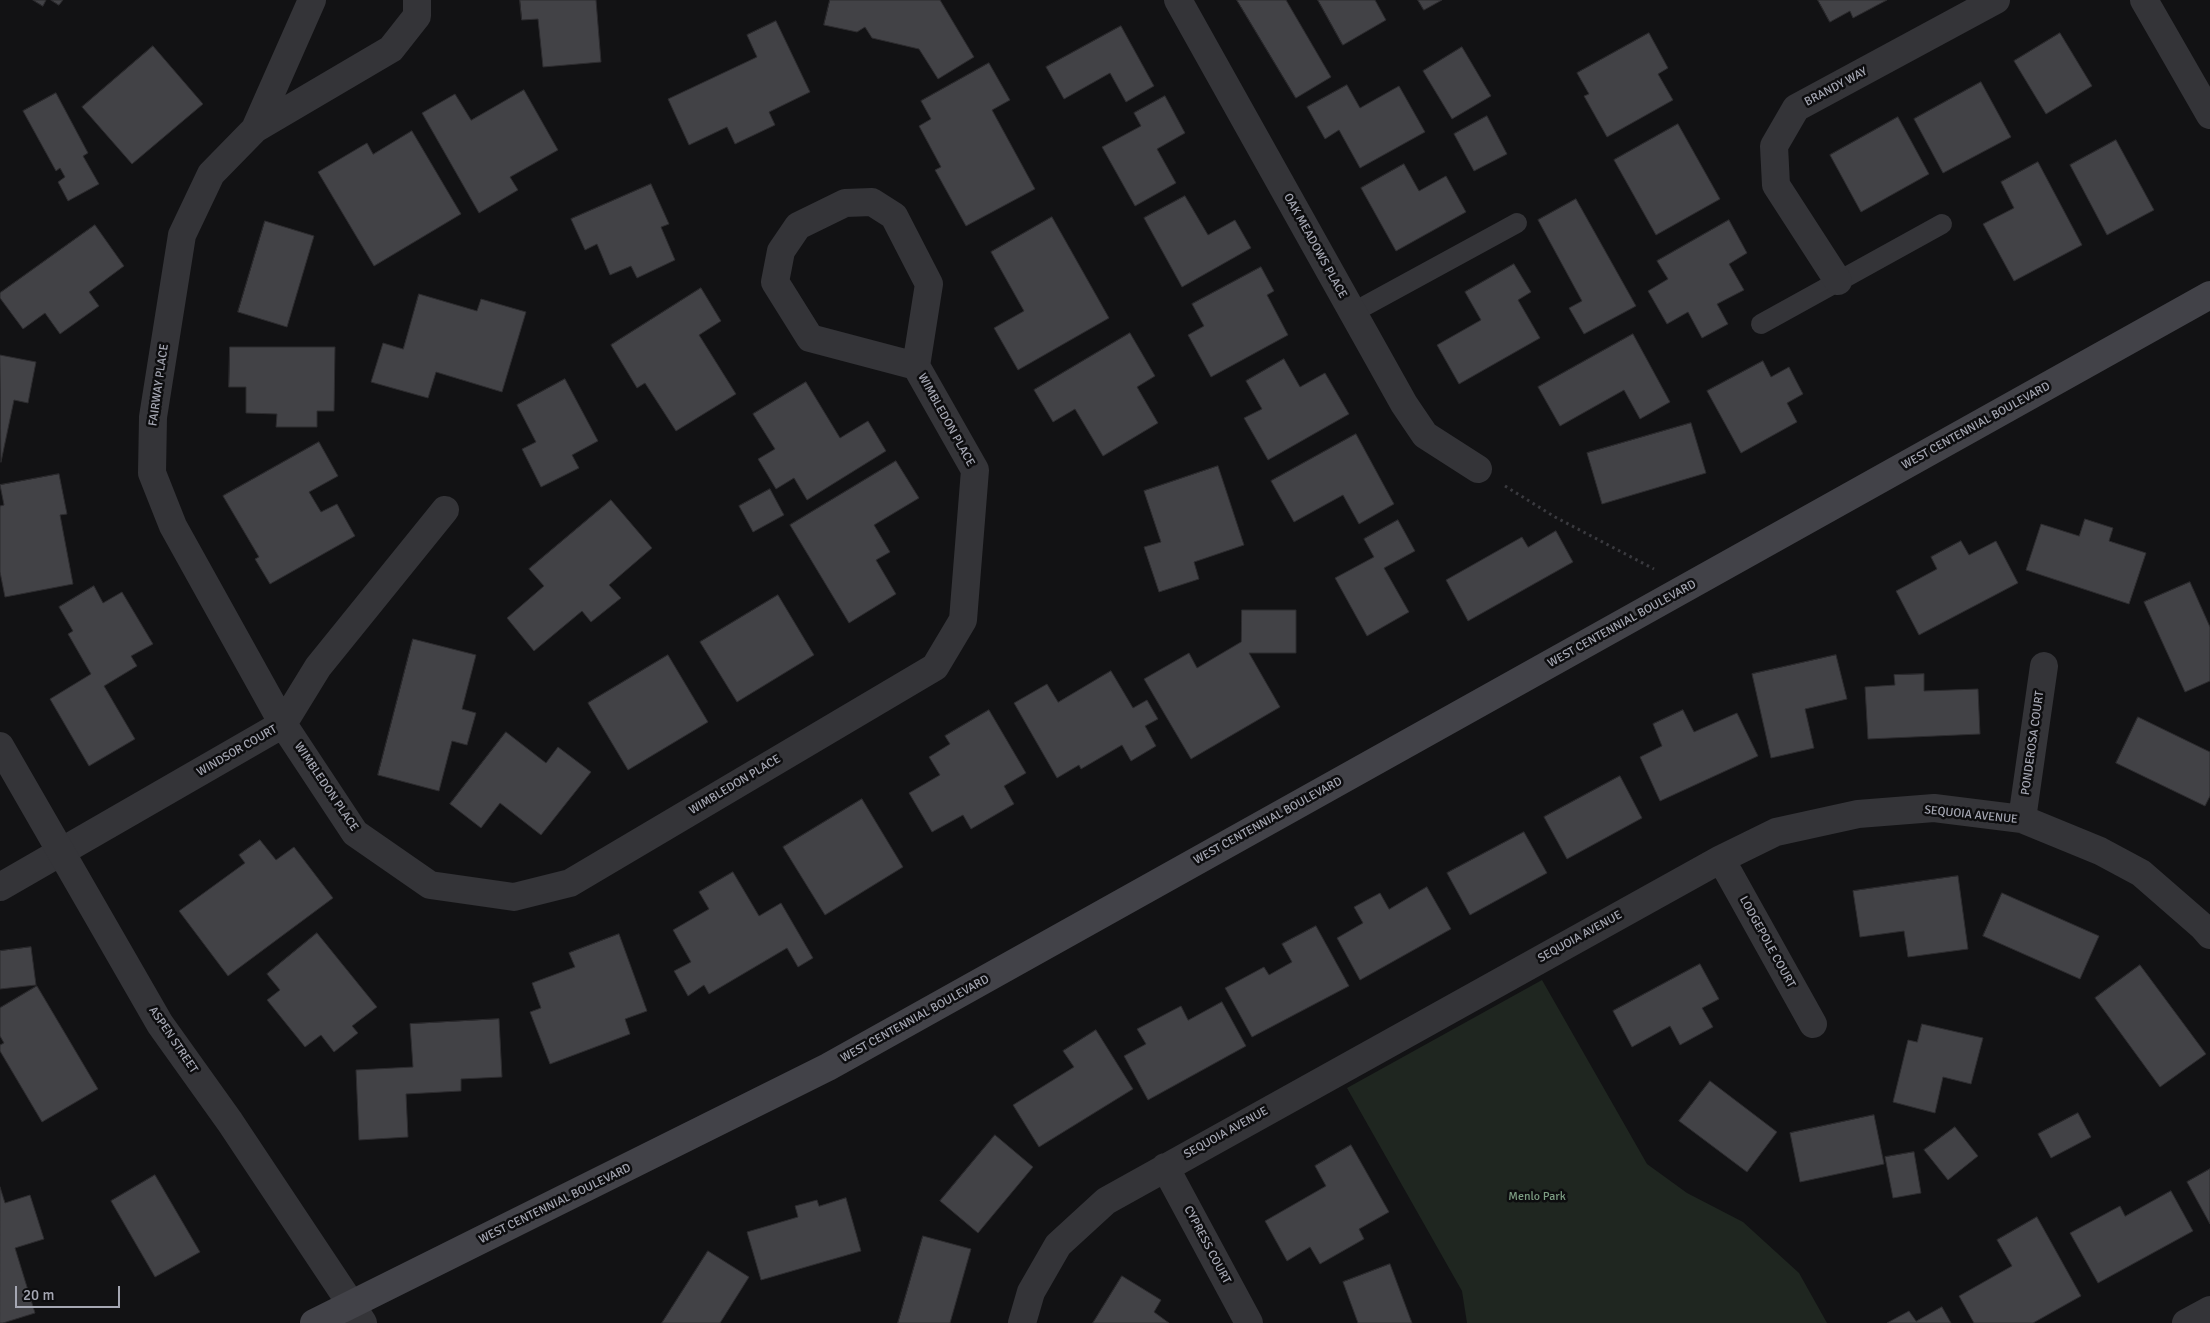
<!DOCTYPE html>
<style>
body{margin:0}
#map{position:relative;width:2210px;height:1323px;overflow:hidden;background:#121214;font-family:Signika,sans-serif}
canvas{display:block}
.scale{position:absolute;left:15px;top:1286px;width:105px;height:22px;box-sizing:border-box;border:2px solid #a5a7b3;border-top:0;padding-left:6px;font-size:15px;line-height:18px;white-space:nowrap;color:#a5a7b3;-webkit-text-stroke:4px #0d0d0f;paint-order:stroke}
</style>
<div id="map">
<canvas width="2210" height="1323"></canvas>
<div class="scale">20 m</div>
</div>
<script>
const ctx = document.querySelector('canvas').getContext('2d');
ctx.lineJoin = 'round';
function fill(path, color) { ctx.fillStyle = color; ctx.fill(path, 'evenodd'); }
function strokePath(path, color, width, dash) { ctx.strokeStyle = color; ctx.lineWidth = width; ctx.lineCap = dash ? 'butt' : 'round'; ctx.setLineDash(dash || []); ctx.stroke(path); }
function write(font, color, halo, rows, align = 'center') {
  ctx.font = font + ' Signika,sans-serif'; ctx.lineWidth = 5; ctx.setLineDash([]); ctx.textBaseline = 'middle'; ctx.strokeStyle = halo; ctx.fillStyle = color; for (const [text, x, y, turn = 0] of rows) {
    ctx.save(); ctx.translate(x, y); ctx.rotate((+turn || 0) * Math.PI / 180); ctx.textAlign = isNaN(turn) ? turn : align; if (halo) ctx.strokeText(text, 0, 0); ctx.fillText(text, 0, 0); ctx.restore();
  }
}
const green = new Path2D(`
 M 1542,980 L 1647,1164 L 1687,1193 L 1743,1222 L 1799,1273 L 1827,1323 L 1467,1323 L 1462,1291 L 1347,1088 Z`);
const building = new Path2D(`
 M 33,0 L 46,0 L 43,6 Z
 M 51,0 L 63,0 L 59,5 Z
 M 520,0 L 596,0 L 601,62 L 543,67 L 538,19 L 522,20 Z
 M 830,0 L 940,0 L 974,57 L 938,79 L 919,49 L 872,38 L 865,27 L 857,32 L 824,25 Z
 M 1237,0 L 1286,0 L 1331,77 L 1296,98 Z
 M 1318,0 L 1375,0 L 1386,20 L 1343,45 Z
 M 1418,0 L 1442,0 L 1424,10 Z
 M 1818,0 L 1887,0 L 1853,18 L 1850,11 L 1830,22 Z
 M 776,21 L 810,92 L 769,112 L 775,125 L 735,144 L 727,127 L 689,145 L 668,99 L 757,57 L 747,35 Z
 M 1121,26 L 1154,86 L 1126,102 L 1110,73 L 1064,99 L 1046,67 Z
 M 1649,33 L 1668,68 L 1658,74 L 1673,100 L 1607,137 L 1584,96 L 1589,94 L 1577,73 Z
 M 2060,33 L 2092,86 L 2046,114 L 2014,61 Z
 M 153,46 L 203,104 L 132,164 L 82,107 Z
 M 1462,47 L 1491,96 L 1452,119 L 1423,71 Z
 M 989,63 L 1010,100 L 992,110 L 1035,189 L 966,226 L 935,170 L 941,167 L 919,126 L 931,119 L 921,101 Z
 M 1981,82 L 2011,137 L 1943,173 L 1914,119 Z
 M 1347,85 L 1360,108 L 1399,86 L 1425,132 L 1360,168 L 1339,130 L 1325,139 L 1307,107 Z
 M 524,90 L 558,150 L 510,177 L 518,190 L 479,213 L 422,113 L 455,94 L 471,120 Z
 M 56,93 L 88,153 L 83,156 L 99,184 L 68,201 L 58,182 L 65,177 L 60,168 L 56,171 L 23,111 Z
 M 1165,96 L 1185,133 L 1157,149 L 1176,183 L 1135,206 L 1102,147 L 1141,126 L 1134,113 Z
 M 1487,116 L 1507,154 L 1474,171 L 1454,134 Z
 M 1898,117 L 1929,174 L 1861,212 L 1830,155 Z
 M 1678,124 L 1720,199 L 1656,235 L 1614,160 Z
 M 412,131 L 461,214 L 374,266 L 318,172 L 367,143 L 373,154 Z
 M 2116,140 L 2154,210 L 2107,235 L 2070,165 Z
 M 2038,162 L 2082,245 L 2014,281 L 1983,224 L 2014,208 L 2001,182 Z
 M 1404,164 L 1419,191 L 1446,176 L 1466,212 L 1396,251 L 1361,188 Z
 M 651,184 L 669,224 L 661,227 L 675,260 L 637,278 L 631,266 L 610,275 L 597,244 L 585,250 L 571,219 Z
 M 1185,196 L 1208,235 L 1235,220 L 1251,248 L 1182,287 L 1144,218 Z
 M 1576,199 L 1636,306 L 1584,334 L 1569,308 L 1582,301 L 1538,220 Z
 M 1052,217 L 1109,318 L 1018,370 L 994,328 L 1024,311 L 991,252 Z
 M 1729,220 L 1747,253 L 1729,264 L 1744,290 L 1717,304 L 1728,324 L 1702,338 L 1688,312 L 1667,324 L 1648,291 L 1668,279 L 1657,261 Z
 M 265,221 L 314,236 L 287,327 L 238,312 Z
 M 95,225 L 124,266 L 89,292 L 99,306 L 60,334 L 45,313 L 23,329 L 0,298 L 0,293 Z
 M 1514,264 L 1531,292 L 1518,300 L 1540,338 L 1459,384 L 1437,345 L 1481,320 L 1465,292 Z
 M 1261,267 L 1274,291 L 1267,295 L 1288,335 L 1211,377 L 1188,335 L 1204,326 L 1192,304 Z
 M 701,288 L 721,321 L 699,335 L 736,394 L 676,431 L 645,383 L 637,388 L 611,345 Z
 M 419,294 L 477,311 L 481,299 L 526,312 L 502,392 L 436,372 L 428,398 L 371,382 L 383,343 L 403,349 Z
 M 1130,333 L 1155,376 L 1137,387 L 1158,423 L 1103,456 L 1075,409 L 1053,422 L 1034,390 Z
 M 1633,334 L 1670,402 L 1640,419 L 1624,390 L 1560,426 L 1538,387 Z
 M 230,347 L 335,347 L 334,411 L 317,411 L 317,427 L 276,427 L 277,414 L 246,413 L 246,387 L 229,387 Z
 M 0,355 L 36,362 L 28,403 L 14,400 L 1,462 Z
 M 1284,359 L 1300,387 L 1325,373 L 1349,414 L 1268,460 L 1244,418 L 1262,409 L 1246,381 Z
 M 1763,361 L 1771,377 L 1789,367 L 1803,394 L 1787,403 L 1797,422 L 1741,453 L 1707,391 Z
 M 565,379 L 598,441 L 572,455 L 579,468 L 541,487 L 522,449 L 536,442 L 517,405 Z
 M 806,382 L 840,438 L 868,421 L 886,451 L 807,500 L 794,478 L 776,489 L 758,459 L 775,449 L 753,414 Z
 M 1691,423 L 1706,473 L 1602,504 L 1587,453 Z
 M 1356,434 L 1394,504 L 1359,524 L 1343,495 L 1294,522 L 1271,481 Z
 M 319,442 L 338,476 L 309,492 L 321,512 L 337,504 L 355,536 L 270,584 L 255,559 L 259,557 L 223,496 Z
 M 896,461 L 919,498 L 874,525 L 890,552 L 876,560 L 896,594 L 849,623 L 790,525 Z
 M 1218,466 L 1244,545 L 1194,562 L 1199,579 L 1159,592 L 1144,547 L 1161,542 L 1144,491 Z
 M 59,474 L 67,514 L 60,515 L 73,584 L 5,597 L 0,572 L 0,506 L 4,505 L 0,485 Z
 M 770,489 L 784,515 L 753,532 L 739,506 Z
 M 611,500 L 652,548 L 609,585 L 621,598 L 591,622 L 582,611 L 534,651 L 507,618 L 544,586 L 529,569 Z
 M 2085,519 L 2113,528 L 2109,541 L 2146,553 L 2129,604 L 2026,570 L 2041,524 L 2079,536 Z
 M 1398,520 L 1415,551 L 1384,568 L 1409,612 L 1367,636 L 1335,578 L 1374,557 L 1364,539 Z
 M 1556,531 L 1573,562 L 1468,621 L 1446,580 L 1522,537 L 1528,547 Z
 M 1961,541 L 1969,555 L 1996,541 L 2018,583 L 1919,635 L 1896,591 L 1937,569 L 1931,557 Z
 M 2190,582 L 2210,627 L 2210,681 L 2185,692 L 2144,602 Z
 M 94,586 L 103,603 L 122,592 L 153,644 L 131,656 L 137,666 L 104,686 L 135,739 L 89,766 L 50,699 L 91,674 L 68,634 L 73,631 L 59,607 Z
 M 778,595 L 814,655 L 737,702 L 700,642 Z
 M 1242,610 L 1296,610 L 1296,653 L 1249,653 L 1280,707 L 1191,759 L 1144,679 L 1189,653 L 1197,668 L 1241,642 Z
 M 413,639 L 476,655 L 462,709 L 476,713 L 467,745 L 452,741 L 439,791 L 378,775 Z
 M 668,655 L 708,722 L 628,770 L 588,703 Z
 M 1836,655 L 1847,699 L 1805,709 L 1814,748 L 1771,758 L 1752,674 Z
 M 1111,671 L 1133,708 L 1147,700 L 1158,719 L 1145,726 L 1156,746 L 1131,761 L 1122,745 L 1081,769 L 1079,765 L 1057,778 L 1014,703 L 1047,684 L 1058,702 Z
 M 1924,674 L 1924,691 L 1978,689 L 1980,734 L 1868,739 L 1865,687 L 1895,685 L 1894,675 Z
 M 989,710 L 1026,773 L 1004,786 L 1014,804 L 971,829 L 963,815 L 932,832 L 909,793 L 940,775 L 929,757 L 950,744 L 945,736 Z
 M 1683,710 L 1694,732 L 1737,713 L 1758,756 L 1660,801 L 1640,757 L 1662,746 L 1653,724 Z
 M 2138,717 L 2210,752 L 2210,796 L 2205,806 L 2116,763 Z
 M 506,732 L 546,763 L 558,747 L 591,772 L 541,835 L 500,803 L 481,828 L 450,804 Z
 M 1620,776 L 1642,818 L 1567,859 L 1544,817 Z
 M 862,799 L 903,867 L 825,915 L 783,847 Z
 M 1524,832 L 1547,873 L 1470,915 L 1447,873 Z
 M 260,840 L 276,860 L 294,847 L 333,898 L 228,976 L 179,911 L 245,863 L 239,855 Z
 M 733,872 L 759,916 L 781,903 L 813,958 L 798,967 L 787,948 L 709,994 L 704,985 L 688,996 L 674,971 L 691,962 L 673,930 L 709,909 L 699,892 Z
 M 1958,876 L 1968,949 L 1908,957 L 1904,931 L 1860,937 L 1853,891 Z
 M 1427,887 L 1451,929 L 1360,980 L 1337,938 L 1363,923 L 1354,907 L 1380,893 L 1389,909 Z
 M 2002,893 L 2099,936 L 2080,979 L 1983,936 Z
 M 1316,926 L 1349,986 L 1252,1037 L 1225,988 L 1264,967 L 1269,975 L 1292,962 L 1282,944 Z
 M 317,933 L 377,1007 L 352,1026 L 358,1033 L 334,1052 L 321,1035 L 305,1047 L 267,1000 L 280,990 L 267,974 Z
 M 619,934 L 647,1011 L 625,1019 L 630,1034 L 550,1064 L 530,1012 L 541,1008 L 532,983 L 575,967 L 569,953 Z
 M 31,947 L 36,985 L 0,989 L 0,951 Z
 M 1700,964 L 1719,999 L 1702,1008 L 1713,1027 L 1680,1045 L 1670,1026 L 1632,1047 L 1613,1011 Z
 M 2140,965 L 2206,1054 L 2160,1087 L 2095,998 Z
 M 37,986 L 98,1089 L 42,1122 L 0,1051 L 0,1045 L 4,1043 L 0,1036 L 0,1008 Z
 M 1222,1002 L 1246,1046 L 1148,1100 L 1124,1056 L 1146,1044 L 1137,1029 L 1181,1006 L 1188,1020 Z
 M 499,1019 L 502,1077 L 461,1079 L 461,1091 L 406,1094 L 408,1137 L 359,1140 L 356,1070 L 413,1067 L 410,1024 Z
 M 1922,1024 L 1983,1038 L 1971,1084 L 1943,1077 L 1935,1113 L 1893,1102 L 1908,1040 L 1917,1042 Z
 M 1096,1030 L 1133,1089 L 1039,1147 L 1013,1105 L 1074,1067 L 1063,1051 Z
 M 1710,1081 L 1777,1132 L 1747,1172 L 1679,1121 Z
 M 2078,1113 L 2091,1137 L 2051,1158 L 2038,1134 Z
 M 1874,1115 L 1884,1164 L 1800,1182 L 1790,1133 Z
 M 1955,1127 L 1978,1156 L 1948,1180 L 1924,1150 Z
 M 995,1135 L 1033,1167 L 978,1233 L 940,1201 Z
 M 1351,1145 L 1389,1212 L 1359,1229 L 1364,1239 L 1320,1264 L 1310,1247 L 1287,1261 L 1265,1221 L 1326,1186 L 1315,1166 Z
 M 1914,1152 L 1921,1193 L 1893,1198 L 1885,1157 Z
 M 2210,1169 L 2210,1224 L 2187,1182 Z
 M 155,1175 L 200,1252 L 155,1277 L 111,1201 Z
 M 0,1187 L 5,1203 L 30,1195 L 44,1239 L 15,1248 L 35,1313 L 3,1323 L 0,1323 Z
 M 2171,1191 L 2193,1231 L 2098,1283 L 2070,1233 L 2120,1206 L 2125,1216 Z
 M 846,1198 L 861,1251 L 761,1280 L 747,1232 L 798,1217 L 795,1206 L 817,1200 L 819,1206 Z
 M 2037,1217 L 2081,1296 L 2033,1323 L 1974,1323 L 1959,1296 L 2012,1266 L 1997,1240 Z
 M 923,1236 L 971,1249 L 950,1323 L 898,1323 Z
 M 708,1251 L 749,1277 L 720,1323 L 662,1323 Z
 M 1390,1264 L 1412,1323 L 1358,1323 L 1343,1282 Z
 M 1122,1276 L 1161,1300 L 1154,1312 L 1169,1323 L 1093,1323 Z
 M 1942,1307 L 1951,1323 L 1887,1323 L 1909,1311 L 1916,1321 Z`);
const path = new Path2D(`
 M 1505,486 L 1555,517 L 1654,569`);
const service = new Path2D(`
 M 1352,313 L 1517,223
 M 1761,324 L 1942,224`);
const minor = new Path2D(`
 M 417,0 L 417,16 L 391,49 L 255,129 L 211,174 L 182,235 L 153,417 L 152,473 L 173,526 L 283,724 L 355,833 L 430,885 L 514,897 L 570,883 L 935,667 L 963,620 L 975,470 L 916,366 L 810,338 L 775,282 L 781,251 L 798,226 L 845,203 L 872,202 L 894,216 L 929,284 L 916,366
 M 1178,0 L 1404,404 L 1425,435 L 1478,469
 M 2144,0 L 2210,115
 M 255,129 L 312,0
 M 1838,281 L 1776,185 L 1774,146 L 1796,108 L 1996,0
 M 2022,819 L 2044,666
 M 1721,859 L 1813,1024
 M 0,887 L 283,724 L 318,667 L 445,510
 M 1165,1167 L 1249,1323
 M 351,1304 L 363,1323
 M 1022,1323 L 1031,1292 L 1058,1245 L 1106,1201 L 1721,859 L 1776,832 L 1858,814 L 1934,808 L 2022,819 L 2100,851 L 2141,873 L 2203,927 L 2210,935
 M 2186,1323 L 2210,1310`);
const tertiary = new Path2D(`
 M 0,746 L 160,1024 L 230,1122 L 351,1304`);
const secondary = new Path2D(`
 M 314,1323 L 828,1067 L 2210,295`);
const streetNames = [
 ["BRANDY WAY",1836,87,-28],
 ["OAK MEADOWS PLACE",1315,246,61],
 ["FAIRWAY PLACE",159,385,-82],
 ["WIMBLEDON PLACE",946,420,61],
 ["WEST CENTENNIAL BOULEVARD",1976,426,-29],
 ["WEST CENTENNIAL BOULEVARD",1622,624,-29],
 ["PONDEROSA COURT",2033,743,-82],
 ["WINDSOR COURT",237,751,-30],
 ["WIMBLEDON PLACE",735,785,-31],
 ["WIMBLEDON PLACE",326,787,56],
 ["SEQUOIA AVENUE",1971,815,6],
 ["WEST CENTENNIAL BOULEVARD",1268,821,-29],
 ["SEQUOIA AVENUE",1580,937,-29],
 ["LODGEPOLE COURT",1767,942,61],
 ["WEST CENTENNIAL BOULEVARD",915,1019,-29],
 ["ASPEN STREET",173,1040,56],
 ["SEQUOIA AVENUE",1226,1133,-29],
 ["WEST CENTENNIAL BOULEVARD",555,1204,-26],
 ["CYPRESS COURT",1207,1245,62]
];
const parkNames = [
 ["Menlo Park",1537,1197]
];
fill(green, '#1f2620');
fill(building, '#424246');
strokePath(building, '#2d2c2f', 1);
strokePath(path, '#3a3a3f', 3, [2.5, 4]);
strokePath(service, '#343438', 20);
strokePath(minor, '#343438', 28);
strokePath(tertiary, '#343438', 28);
strokePath(secondary, '#424248', 28);
write('12px', '#a5a7b3', '#0d0d0f', streetNames);
write('12px', '#7d9d83', '#0d0d0f', parkNames);
</script>
